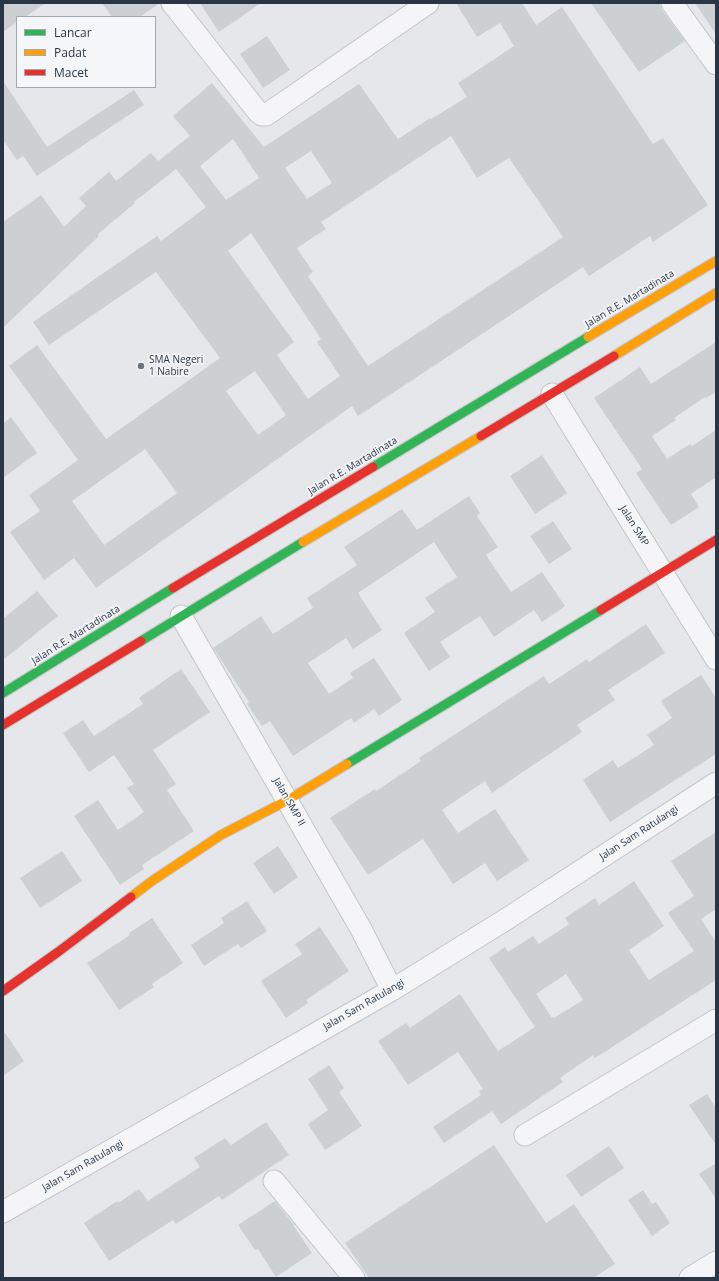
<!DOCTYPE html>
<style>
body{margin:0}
#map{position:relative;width:719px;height:1281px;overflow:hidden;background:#e5e7ea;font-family:"Open Sans",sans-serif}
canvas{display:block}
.frame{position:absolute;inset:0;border:4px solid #2a3646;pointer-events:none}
.legend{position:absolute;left:16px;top:16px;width:140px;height:72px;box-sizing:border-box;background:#f4f6f9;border:1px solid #a3a9b1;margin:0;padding:5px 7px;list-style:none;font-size:12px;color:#2a3646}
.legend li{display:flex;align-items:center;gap:8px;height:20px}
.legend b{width:20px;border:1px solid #a3a9b1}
</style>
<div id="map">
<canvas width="719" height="1281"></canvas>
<div class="frame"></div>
<ul class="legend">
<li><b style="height:5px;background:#30b455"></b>Lancar</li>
<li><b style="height:5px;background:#ff9f0a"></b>Padat</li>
<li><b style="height:5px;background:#e5322d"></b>Macet</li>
</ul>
</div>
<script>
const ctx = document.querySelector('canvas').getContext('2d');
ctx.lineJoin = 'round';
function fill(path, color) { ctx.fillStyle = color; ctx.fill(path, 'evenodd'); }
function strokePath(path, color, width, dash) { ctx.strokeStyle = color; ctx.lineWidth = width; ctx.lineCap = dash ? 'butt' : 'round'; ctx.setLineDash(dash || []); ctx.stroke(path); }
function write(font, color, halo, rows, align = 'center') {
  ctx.font = font + ' "Open Sans",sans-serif'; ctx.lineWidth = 3.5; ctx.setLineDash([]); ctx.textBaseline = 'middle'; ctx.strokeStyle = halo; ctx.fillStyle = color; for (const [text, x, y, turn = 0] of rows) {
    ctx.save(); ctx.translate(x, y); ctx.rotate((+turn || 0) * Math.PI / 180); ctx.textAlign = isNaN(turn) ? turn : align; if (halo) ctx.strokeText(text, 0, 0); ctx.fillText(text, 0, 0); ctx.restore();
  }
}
const building = new Path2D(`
 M 3,3 L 46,3 L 25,17 L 17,17 L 17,22 L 3,32 Z
 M 102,3 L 160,3 L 140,17 L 112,17 Z
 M 200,3 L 261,3 L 219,32 Z
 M 456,3 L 522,3 L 536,25 L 562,7 L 653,144 L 663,138 L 708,205 L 653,242 L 650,236 L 589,276 L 583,267 L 358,416 L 352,406 L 96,588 L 74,558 L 44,580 L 10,532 L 40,511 L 29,495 L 78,460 L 9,366 L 37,345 L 106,439 L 220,358 L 156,272 L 49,345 L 33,322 L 157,236 L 161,241 L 206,207 L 176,169 L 134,202 L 135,203 L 98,234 L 99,236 L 3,328 L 3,222 L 41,195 L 64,227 L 86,206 L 79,198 L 109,172 L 116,181 L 151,153 L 158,161 L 190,136 L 173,116 L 212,83 L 264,147 L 359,84 L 398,139 L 430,118 L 431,119 L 467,97 L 458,83 L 514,46 L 500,23 L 477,37 ZM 451,136 L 477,178 L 509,158 L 563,237 L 368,366 L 308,276 L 313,272 L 297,248 L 326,229 L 321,222 ZM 233,139 L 259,178 L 226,200 L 200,166 ZM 311,151 L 332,183 L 307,199 L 285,168 ZM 251,233 L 321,339 L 317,342 L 340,376 L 308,399 L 277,355 L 294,342 L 228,251 ZM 255,371 L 286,415 L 258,435 L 226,391 ZM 145,449 L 177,493 L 104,545 L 72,501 Z
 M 591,3 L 659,3 L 662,10 L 685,41 L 639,72 Z
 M 695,3 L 716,3 L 716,34 Z
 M 267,36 L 290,70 L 263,88 L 240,54 Z
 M 3,81 L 47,147 L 134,90 L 144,105 L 37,176 L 23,156 L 17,160 L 3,140 Z
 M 716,342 L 716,392 L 706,398 L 705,397 L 674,418 L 676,420 L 652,436 L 667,459 L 690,444 L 692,446 L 716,430 L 716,477 L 691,494 L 699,507 L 671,525 L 636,473 L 642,469 L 594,398 L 640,367 L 651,384 Z
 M 11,417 L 37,453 L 3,478 L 3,424 Z
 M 542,455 L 567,493 L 535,514 L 510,476 Z
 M 469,496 L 480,513 L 477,516 L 498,547 L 486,555 L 511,592 L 542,572 L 565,606 L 542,622 L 534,610 L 494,637 L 480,616 L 440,642 L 450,657 L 429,671 L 404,633 L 435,612 L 425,598 L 457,577 L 434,542 L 358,593 L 382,630 L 353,649 L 346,638 L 308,663 L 329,694 L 353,678 L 350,673 L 374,658 L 402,700 L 379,716 L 374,709 L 354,723 L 351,718 L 293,756 L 270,721 L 262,726 L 247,704 L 249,702 L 213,648 L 261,616 L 273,634 L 313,608 L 307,598 L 357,565 L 344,547 L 402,509 L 417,530 Z
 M 553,521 L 572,549 L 549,564 L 530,536 Z
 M 37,591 L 58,616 L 3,660 L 3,619 Z
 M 646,624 L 665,653 L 608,690 L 615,700 L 577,725 L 582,732 L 492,793 L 485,781 L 442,810 L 458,833 L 495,809 L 529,860 L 497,881 L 485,863 L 453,884 L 423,839 L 368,875 L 330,818 L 375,789 L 376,791 L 421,761 L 419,758 L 544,676 L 549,684 L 587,659 L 589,662 Z
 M 181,669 L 210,712 L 153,750 L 176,784 L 167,790 L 194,831 L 142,865 L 144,869 L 120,885 L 74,816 L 98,800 L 118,830 L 144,812 L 127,788 L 134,784 L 114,755 L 89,772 L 63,733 L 83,720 L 94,736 L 143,704 L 139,698 Z
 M 701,675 L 716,698 L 716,754 L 610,822 L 583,780 L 613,760 L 618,768 L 654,745 L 647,735 L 672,718 L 661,701 Z
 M 716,832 L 716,909 L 701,919 L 716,942 L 716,980 L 595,1058 L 593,1055 L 560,1078 L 563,1082 L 501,1124 L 492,1111 L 444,1143 L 433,1127 L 481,1095 L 479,1091 L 483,1089 L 458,1052 L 408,1085 L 378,1041 L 406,1023 L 410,1028 L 460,994 L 498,1051 L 535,1027 L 489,958 L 505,947 L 508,952 L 533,936 L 539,944 L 569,924 L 565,918 L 595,898 L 599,905 L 634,881 L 664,926 L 629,950 L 649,980 L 694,951 L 668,913 L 694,896 L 671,861 ZM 566,974 L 583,1000 L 554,1018 L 553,1017 L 552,1018 L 536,994 Z
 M 278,846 L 298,877 L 274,894 L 253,863 Z
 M 62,851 L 82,881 L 40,908 L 20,878 Z
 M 247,901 L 267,931 L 241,948 L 238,944 L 204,966 L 191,945 L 224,923 L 221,918 Z
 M 152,918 L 183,963 L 152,984 L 154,987 L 119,1010 L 87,963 L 130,935 L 129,933 Z
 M 320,927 L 349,971 L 306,1000 L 308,1003 L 286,1018 L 261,981 L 302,954 L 295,944 Z
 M 3,1030 L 24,1061 L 3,1076 Z
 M 329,1065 L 344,1088 L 339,1092 L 362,1126 L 325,1150 L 308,1124 L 328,1110 L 308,1079 Z
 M 707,1094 L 716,1108 L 716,1145 L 689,1105 Z
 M 266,1122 L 289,1155 L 222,1200 L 219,1196 L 176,1224 L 173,1220 L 109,1261 L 84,1223 L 117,1201 L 118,1203 L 139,1189 L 148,1201 L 200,1167 L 194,1158 L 225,1138 L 231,1145 Z
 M 494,1145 L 546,1223 L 574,1204 L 615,1264 L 593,1278 L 369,1278 L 345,1243 Z
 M 609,1146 L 624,1168 L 581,1197 L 566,1175 Z
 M 716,1163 L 716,1199 L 699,1174 Z
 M 643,1190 L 652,1204 L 656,1202 L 670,1223 L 652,1236 L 628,1200 Z
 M 275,1201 L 294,1225 L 293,1225 L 312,1253 L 276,1277 L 258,1249 L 255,1250 L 238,1225 Z`);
const street = new Path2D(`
 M 172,3 L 258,112 L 262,115 L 266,115 L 428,3
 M 672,3 L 716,64
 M 552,394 L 716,659
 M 181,616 L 361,929 L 392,990
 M 525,1135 L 716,1020
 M 274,1181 L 354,1278
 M 3,1212 L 392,990 L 505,920 L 716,783
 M 690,1278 L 716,1262`);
const fast = new Path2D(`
 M 373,467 L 588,337
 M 141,641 L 303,542
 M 3,693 L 173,588
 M 347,764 L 601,610`);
const slow = new Path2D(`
 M 588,337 L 716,261
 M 614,356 L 716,293
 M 303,542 L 481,436
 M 131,897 L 152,881 L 221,835 L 288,800 L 347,764`);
const jam = new Path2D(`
 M 481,436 L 614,356
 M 173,588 L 373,467
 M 601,610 L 716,540
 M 3,725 L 141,641
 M 3,991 L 58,952 L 131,897`);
const markers = [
 [141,366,4,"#6b747f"]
];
const streetNames = [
 ["Jalan R.E. Martadinata",630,299,-31],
 ["Jalan R.E. Martadinata",353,466,-31],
 ["Jalan SMP",634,526,58],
 ["Jalan R.E. Martadinata",76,635,-32],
 ["Jalan SMP II",289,802,60],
 ["Jalan Sam Ratulangi",639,833,-33],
 ["Jalan Sam Ratulangi",364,1005,-30],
 ["Jalan Sam Ratulangi",83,1166,-30]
];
const poiNames = [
 ["SMA Negeri",149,360],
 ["1 Nabire",149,372]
];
fill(building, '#cdd0d3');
strokePath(street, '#c3c5c8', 23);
strokePath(fast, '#c3c5c8', 11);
strokePath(slow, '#c3c5c8', 11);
strokePath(jam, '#c3c5c8', 11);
strokePath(street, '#f5f5f7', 21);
strokePath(fast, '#30b455', 9);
strokePath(slow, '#ff9f0a', 9);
strokePath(jam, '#e5322d', 9);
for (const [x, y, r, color] of markers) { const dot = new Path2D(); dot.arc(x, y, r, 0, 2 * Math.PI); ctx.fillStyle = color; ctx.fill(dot); strokePath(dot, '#f4f6f9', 1.5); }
write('10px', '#2a3646', '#f4f6f9', streetNames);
write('10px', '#2a3646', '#f4f6f9', poiNames, 'left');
</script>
